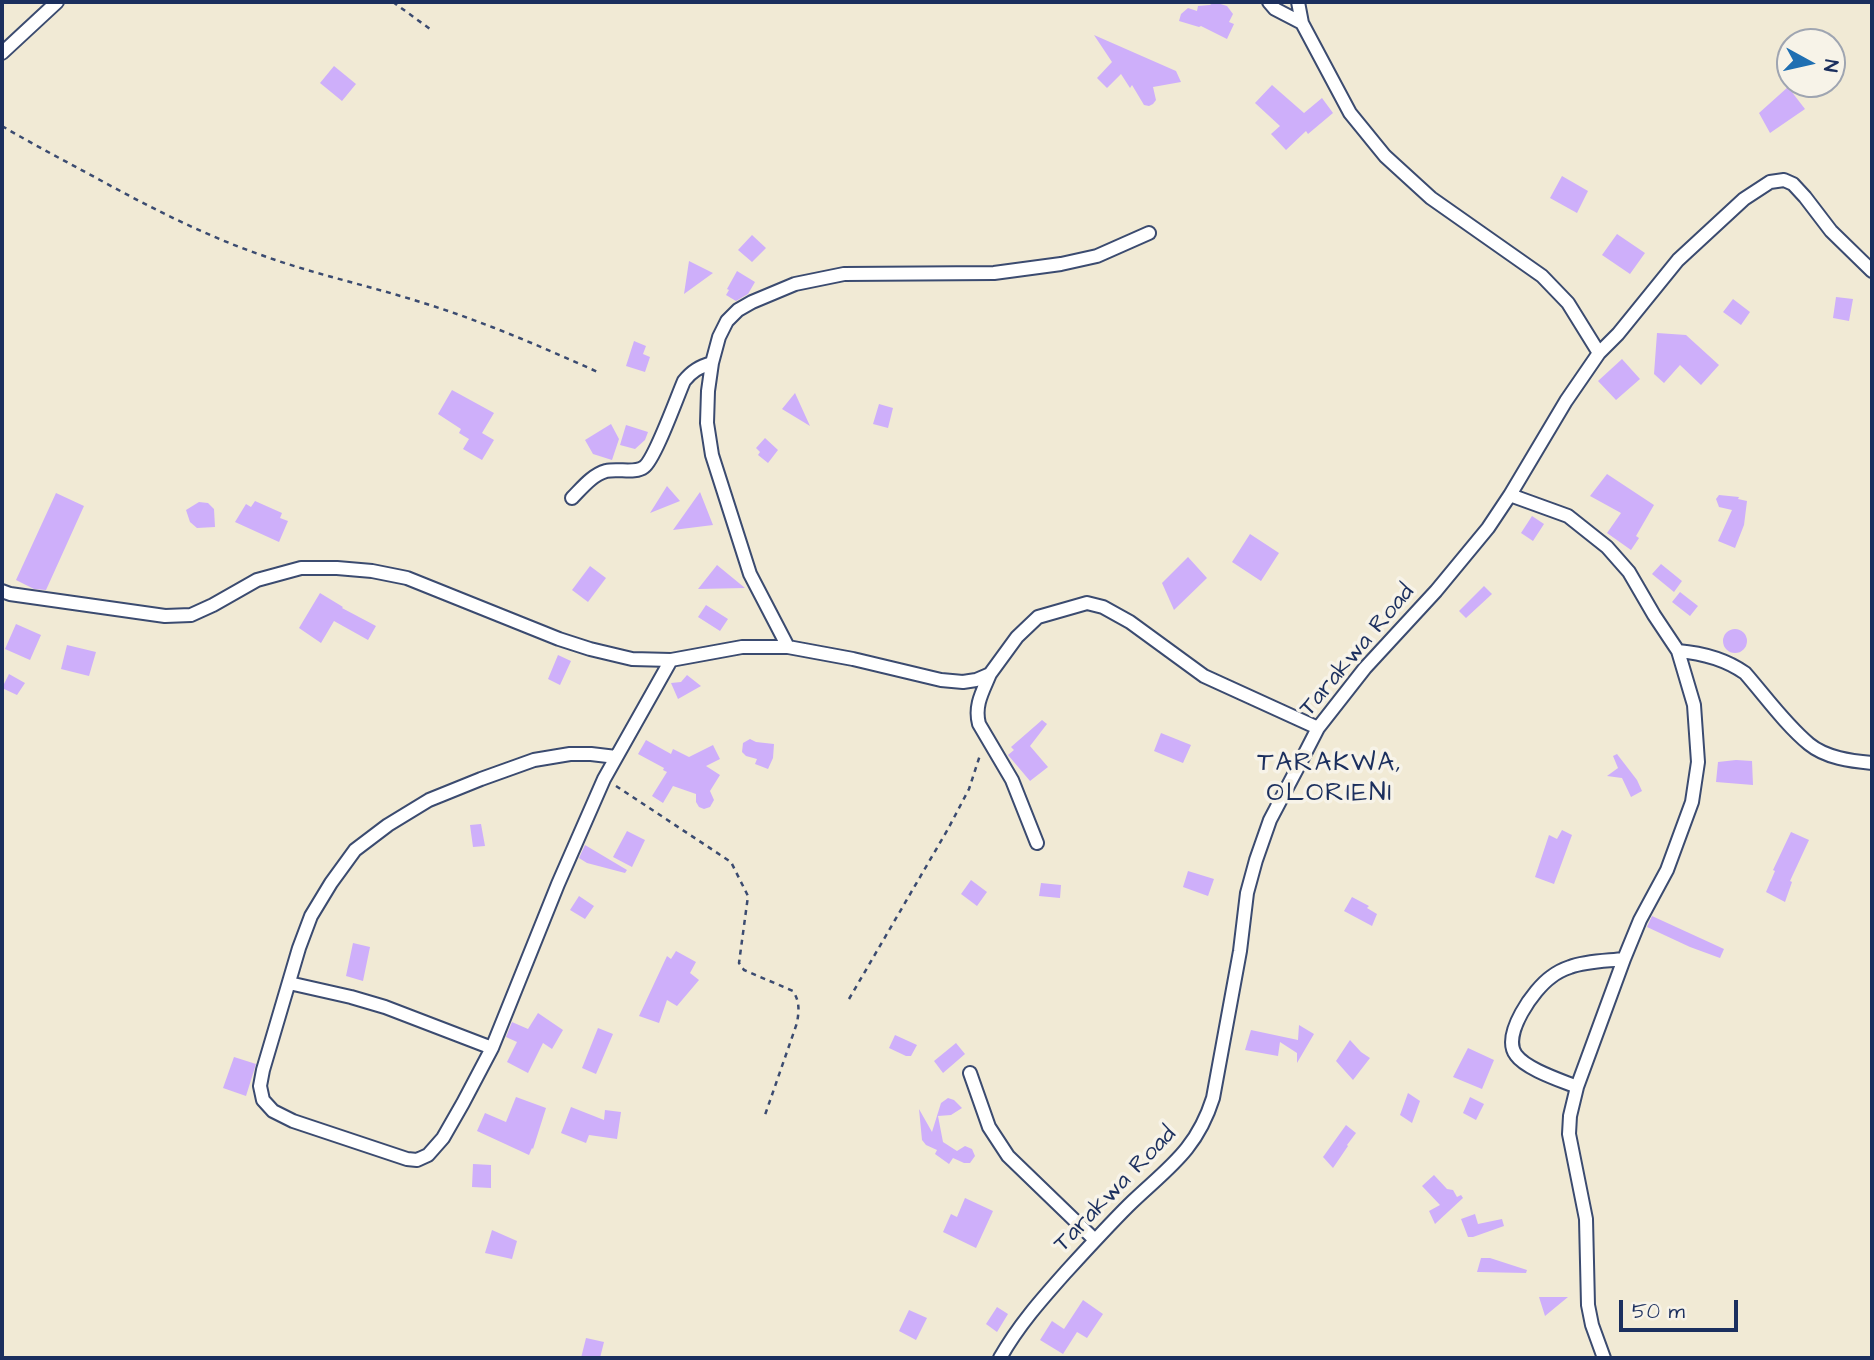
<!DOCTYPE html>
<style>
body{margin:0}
#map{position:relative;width:1874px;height:1360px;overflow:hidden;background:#f1ead5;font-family:"Architects Daughter",sans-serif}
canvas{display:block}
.frame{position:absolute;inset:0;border:4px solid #1b2f5e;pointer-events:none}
.north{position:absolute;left:1776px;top:28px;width:70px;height:70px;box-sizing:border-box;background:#f7f3e8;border:2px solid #9fa5b1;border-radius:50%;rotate:98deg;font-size:19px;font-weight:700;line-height:28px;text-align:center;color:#1b2f5e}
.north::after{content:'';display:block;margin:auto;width:24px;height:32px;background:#1f6fb2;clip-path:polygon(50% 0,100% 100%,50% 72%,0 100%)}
.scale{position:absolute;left:1619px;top:1300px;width:119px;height:32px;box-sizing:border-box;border:4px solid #1b2f5e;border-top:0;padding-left:9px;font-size:21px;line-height:24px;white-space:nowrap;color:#1b2f5e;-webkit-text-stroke:5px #f7f3e8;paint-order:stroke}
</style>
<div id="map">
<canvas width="1874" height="1360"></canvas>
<div class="frame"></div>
<div class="north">N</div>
<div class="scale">50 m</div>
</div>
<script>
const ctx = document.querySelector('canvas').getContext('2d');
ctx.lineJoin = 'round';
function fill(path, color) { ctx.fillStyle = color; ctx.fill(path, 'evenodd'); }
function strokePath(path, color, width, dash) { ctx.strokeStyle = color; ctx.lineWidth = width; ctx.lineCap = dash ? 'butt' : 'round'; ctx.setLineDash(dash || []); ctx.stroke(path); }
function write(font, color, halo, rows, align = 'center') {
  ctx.font = font + ' "Architects Daughter",sans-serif'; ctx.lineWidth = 7; ctx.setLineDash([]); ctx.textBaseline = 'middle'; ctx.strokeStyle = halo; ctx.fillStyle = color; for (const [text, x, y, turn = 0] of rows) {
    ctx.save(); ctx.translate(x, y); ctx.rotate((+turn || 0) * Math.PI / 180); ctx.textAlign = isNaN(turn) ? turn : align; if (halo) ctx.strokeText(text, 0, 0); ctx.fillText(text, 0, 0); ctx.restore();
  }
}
const building = new Path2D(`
 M 1214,2 L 1227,6 L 1233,14 L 1229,22 L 1234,24 L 1227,39 L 1201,26 L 1199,27 L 1179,21 L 1181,14 L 1188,8 L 1197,11 L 1198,6 L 1210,5 Z
 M 1094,35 L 1176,71 L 1181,82 L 1153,87 L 1156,100 L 1153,104 L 1149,106 L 1144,105 L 1132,85 L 1130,88 L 1121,74 L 1107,88 L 1097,78 L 1112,62 Z
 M 334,66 L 356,84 L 342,101 L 320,83 Z
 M 1272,85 L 1304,113 L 1322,98 L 1333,113 L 1308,134 L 1306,131 L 1286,150 L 1271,134 L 1280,126 L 1255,103 Z
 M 1788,87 L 1805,109 L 1770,133 L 1759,113 Z
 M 1562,176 L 1588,191 L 1577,213 L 1550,198 Z
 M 1617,234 L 1645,253 L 1630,274 L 1602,255 Z
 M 752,235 L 766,248 L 752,262 L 738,250 Z
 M 689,261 L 713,273 L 684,294 Z
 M 737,271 L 755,282 L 748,294 L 736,301 L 726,295 L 729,290 L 727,289 Z
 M 1836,297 L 1853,299 L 1849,321 L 1833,318 Z
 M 1733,299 L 1750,312 L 1741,325 L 1723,312 Z
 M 1657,333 L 1686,335 L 1719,365 L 1701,385 L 1680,365 L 1664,383 L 1654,374 Z
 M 634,341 L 646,346 L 643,354 L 650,357 L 645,372 L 626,366 Z
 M 1622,359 L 1640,379 L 1616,400 L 1598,381 Z
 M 452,390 L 494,413 L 482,433 L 494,440 L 482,460 L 463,449 L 469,439 L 459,433 L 461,429 L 438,414 Z
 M 795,393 L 810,426 L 782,409 Z
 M 879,404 L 893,408 L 888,428 L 873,424 Z
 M 611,424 L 619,439 L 612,460 L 593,454 L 585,440 Z
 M 626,425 L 648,432 L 645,440 L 635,449 L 620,445 Z
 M 765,438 L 778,450 L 768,463 L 758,455 L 760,452 L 756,448 Z
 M 1607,474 L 1654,505 L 1636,536 L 1639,538 L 1631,550 L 1607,533 L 1621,513 L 1590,496 Z
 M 667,486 L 680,501 L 650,513 Z
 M 700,492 L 713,525 L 673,530 L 683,516 Z
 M 56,493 L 84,506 L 46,590 L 34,589 L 16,580 Z
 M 1719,495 L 1739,497 L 1738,499 L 1747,501 L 1744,525 L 1735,548 L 1718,541 L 1732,510 L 1719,507 L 1716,499 Z
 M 255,501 L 282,513 L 280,518 L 288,521 L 279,542 L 235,522 L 246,504 L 251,507 Z
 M 199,502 L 208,503 L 214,509 L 215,527 L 197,528 L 190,522 L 186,510 Z
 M 1532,516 L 1544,524 L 1533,541 L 1521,533 Z
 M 1250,534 L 1279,553 L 1261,581 L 1232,562 Z
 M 1188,557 L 1207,578 L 1174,610 L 1162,583 Z
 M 1661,564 L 1682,581 L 1674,592 L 1652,574 Z
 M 717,565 L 745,588 L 698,589 Z
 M 590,566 L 606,578 L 588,602 L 572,590 Z
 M 1484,586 L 1492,594 L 1466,618 L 1459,611 Z
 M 1680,592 L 1698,606 L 1690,616 L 1672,602 Z
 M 320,593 L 343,607 L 342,608 L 376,626 L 368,640 L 334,621 L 321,643 L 299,628 Z
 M 706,605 L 728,619 L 720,631 L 698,617 Z
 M 16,624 L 41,635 L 30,660 L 5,649 Z
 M1723 641a12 12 0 1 1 24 0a12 12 0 1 1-24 0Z
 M 67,645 L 96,652 L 89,676 L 61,669 Z
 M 558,655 L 571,661 L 560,685 L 548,679 Z
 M 9,674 L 25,683 L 17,695 L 2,688 Z
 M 687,675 L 701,686 L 678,699 L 671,683 L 681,682 Z
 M 1042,720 L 1047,724 L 1030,746 L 1048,767 L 1030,781 L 1008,755 L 1014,750 L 1011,747 Z
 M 1161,733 L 1191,745 L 1183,763 L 1154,751 Z
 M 750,739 L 756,742 L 774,744 L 773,758 L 768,769 L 755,764 L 757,759 L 746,756 L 742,752 L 743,743 Z
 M 646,740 L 671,754 L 673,749 L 689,757 L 713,745 L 720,759 L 706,766 L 720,775 L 710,791 L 714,800 L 710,807 L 704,809 L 699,807 L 696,802 L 696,794 L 673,786 L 663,803 L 652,796 L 667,772 L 663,770 L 664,768 L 638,754 Z
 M 1617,754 L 1637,780 L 1642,791 L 1631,797 L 1622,778 L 1607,776 L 1618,768 L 1613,756 Z
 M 1736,760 L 1752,761 L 1753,785 L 1716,782 L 1718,762 Z
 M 481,824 L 485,846 L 473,847 L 470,825 Z
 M 1562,830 L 1572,835 L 1554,884 L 1535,877 L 1549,835 L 1557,839 Z
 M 627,831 L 645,840 L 632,867 L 613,857 Z
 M 1791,832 L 1809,840 L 1790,881 L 1792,882 L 1785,902 L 1766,892 L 1775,871 L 1773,870 Z
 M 585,845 L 627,870 L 625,873 L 587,863 L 579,858 Z
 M 1188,871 L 1214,879 L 1208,896 L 1183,887 Z
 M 971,880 L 987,892 L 977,906 L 961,894 Z
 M 1041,883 L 1061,885 L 1060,898 L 1039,896 Z
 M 579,896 L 594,906 L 585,919 L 570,910 Z
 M 1352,897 L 1369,906 L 1367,908 L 1377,914 L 1372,926 L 1344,911 Z
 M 1652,916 L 1724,949 L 1720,958 L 1690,947 L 1647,927 Z
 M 353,943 L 370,947 L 363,981 L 346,976 Z
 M 676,951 L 696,962 L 690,973 L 699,980 L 677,1006 L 667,1000 L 659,1023 L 639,1016 L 667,956 L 671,959 Z
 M 538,1013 L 563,1030 L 552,1049 L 543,1043 L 528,1073 L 507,1062 L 517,1042 L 506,1037 L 512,1022 L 528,1029 Z
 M 1299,1025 L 1314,1034 L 1297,1063 L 1297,1053 L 1280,1042 L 1278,1056 L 1245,1050 L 1251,1030 L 1298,1040 Z
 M 598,1028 L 613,1034 L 596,1074 L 582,1068 Z
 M 895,1035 L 917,1045 L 911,1056 L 906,1056 L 889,1048 Z
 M 1350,1040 L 1361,1052 L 1370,1058 L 1353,1080 L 1336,1061 Z
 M 956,1043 L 965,1054 L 943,1073 L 934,1061 Z
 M 1468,1048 L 1494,1060 L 1482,1089 L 1453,1077 Z
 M 234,1057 L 256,1064 L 246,1096 L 223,1088 Z
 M 1408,1093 L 1420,1101 L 1412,1123 L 1400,1115 Z
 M 516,1097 L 546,1108 L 533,1149 L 532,1148 L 529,1155 L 477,1131 L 485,1113 L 506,1122 Z
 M 1470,1097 L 1484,1104 L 1476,1120 L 1463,1113 Z
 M 948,1098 L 954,1100 L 962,1108 L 951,1115 L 938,1116 L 943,1142 L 957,1151 L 965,1146 L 972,1149 L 975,1156 L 970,1163 L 964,1163 L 953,1158 L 949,1164 L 935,1154 L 937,1150 L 926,1145 L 922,1140 L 919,1109 L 932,1132 L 941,1103 Z
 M 571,1107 L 604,1120 L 605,1110 L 621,1112 L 617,1139 L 589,1135 L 586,1143 L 561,1133 Z
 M 1346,1125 L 1356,1133 L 1347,1145 L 1348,1146 L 1333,1168 L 1323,1157 Z
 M 473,1164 L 491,1165 L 491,1188 L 472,1187 Z
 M 1434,1175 L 1447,1189 L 1453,1190 L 1457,1197 L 1461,1195 L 1463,1198 L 1435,1224 L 1429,1211 L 1440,1205 L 1422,1186 Z
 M 965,1198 L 993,1211 L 976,1248 L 943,1232 L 951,1214 L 957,1217 Z
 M 1475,1214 L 1478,1224 L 1502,1219 L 1504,1226 L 1473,1237 L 1468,1237 L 1461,1219 Z
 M 492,1230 L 517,1241 L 512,1259 L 485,1253 Z
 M 1481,1258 L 1490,1258 L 1527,1270 L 1526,1273 L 1477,1272 Z
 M 1539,1297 L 1568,1297 L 1545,1316 Z
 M 1083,1300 L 1103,1314 L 1087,1338 L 1077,1332 L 1063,1354 L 1040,1340 L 1052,1321 L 1064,1329 Z
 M 997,1307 L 1008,1314 L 997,1332 L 986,1324 Z
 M 909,1310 L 927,1318 L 916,1340 L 899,1331 Z
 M 586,1338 L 604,1342 L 600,1358 L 581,1358 Z`);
const path = new Path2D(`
 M 393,2 L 430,29
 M 2,126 C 34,145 67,162 100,180 C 153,209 206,236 264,256 C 314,274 366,285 417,301 C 480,320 540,346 600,373
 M 616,786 L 731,862 L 748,896 L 739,963 L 744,970 L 793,991 C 800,1002 799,1011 797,1023 L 765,1115
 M 849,999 L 948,829 L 969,789 L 980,755`);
const minor = new Path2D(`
 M 1269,2 L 1275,9 L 1302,23
 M 1298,2 L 1302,23 L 1350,113 L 1385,156 L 1431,198 L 1542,276 L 1568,303 L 1599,353
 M 2,53 L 57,2
 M 1510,495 L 1568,516 L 1607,547 L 1629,572 L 1654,615 L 1678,651 L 1694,705 L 1698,762 L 1692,802 L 1667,870 L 1640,920 L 1624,959 L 1577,1087 L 1570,1116 L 1569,1134 L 1586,1219 L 1588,1305 L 1592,1325 L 1604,1358
 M 572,498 C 582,488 592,475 606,471 C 618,468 635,474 644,467 C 655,459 677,397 684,381 C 692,371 699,367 712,363
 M 2,591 L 10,594 L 165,616 L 191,615 L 213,605 L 257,580 L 301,568 L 337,568 L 372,571 L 407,578 L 559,639 L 590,649 L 632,659 L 671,660 L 742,647 L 788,647 L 853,659 L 941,680 L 963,682 L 976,680 L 990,674 L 1017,637 L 1038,617 L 1087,603 L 1103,607 L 1130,622 L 1204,676 L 1318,728
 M 788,647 L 750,574 L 712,455 L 707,423 L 708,391 L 712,363 L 719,337 L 727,321 L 738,310 L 752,302 L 795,284 L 844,274 L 994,273 L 1061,264 L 1097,256 L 1149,233
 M 1678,651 C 1702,653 1725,659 1745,673 C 1766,697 1785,724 1809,744 C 1826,758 1851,761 1872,763
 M 990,674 C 983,691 974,705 979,724 L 1012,780 L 1037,843
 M 616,757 L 591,754 L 570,754 L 534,760 L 481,779 L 429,800 L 388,825 L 355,850 L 331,883 L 311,916 L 299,948 L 263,1070 L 260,1086 L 263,1100 L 273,1111 L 293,1121 L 407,1159 L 417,1160 L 428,1155 L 443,1138 L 463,1103 L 492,1048 L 558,884 L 604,779 L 671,660
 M 289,983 L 351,997 L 385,1007 L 492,1048
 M 970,1073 L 989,1127 L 1008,1156 L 1095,1240
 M 1577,1087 C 1560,1080 1526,1069 1516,1055 C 1501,1035 1534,989 1551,977 C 1556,973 1564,969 1570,967 C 1586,961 1607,961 1624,959
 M 1000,1358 C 1018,1326 1041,1300 1065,1273 C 1086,1250 1106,1228 1128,1206 C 1166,1169 1196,1152 1213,1098 L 1240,951 L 1247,893 L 1256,860 L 1270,820 L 1299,765 L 1318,728 L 1365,668 L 1436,591 L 1488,528 L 1510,495 L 1566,401 L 1599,353 L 1618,334 L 1678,260 L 1744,199 L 1770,182 L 1784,180 L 1793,184 L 1805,197 L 1831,231 L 1872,271`);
const streetNames = [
 ["Tarakwa Road",1358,651,-50],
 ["Tarakwa Road",1116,1190,-46]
];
const neighbourhoodNames = [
 ["TARAKWA,",1330,765],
 ["OLORIENI",1330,795]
];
fill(building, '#ceaffa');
strokePath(minor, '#3b4b70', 16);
strokePath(path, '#3b4b70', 2.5, [5, 5]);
strokePath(minor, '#fff', 12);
write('24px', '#1b2f5e', '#f7f3e8', streetNames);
ctx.letterSpacing = '2px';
write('26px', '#1b2f5e', '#f7f3e8', neighbourhoodNames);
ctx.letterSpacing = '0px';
</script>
